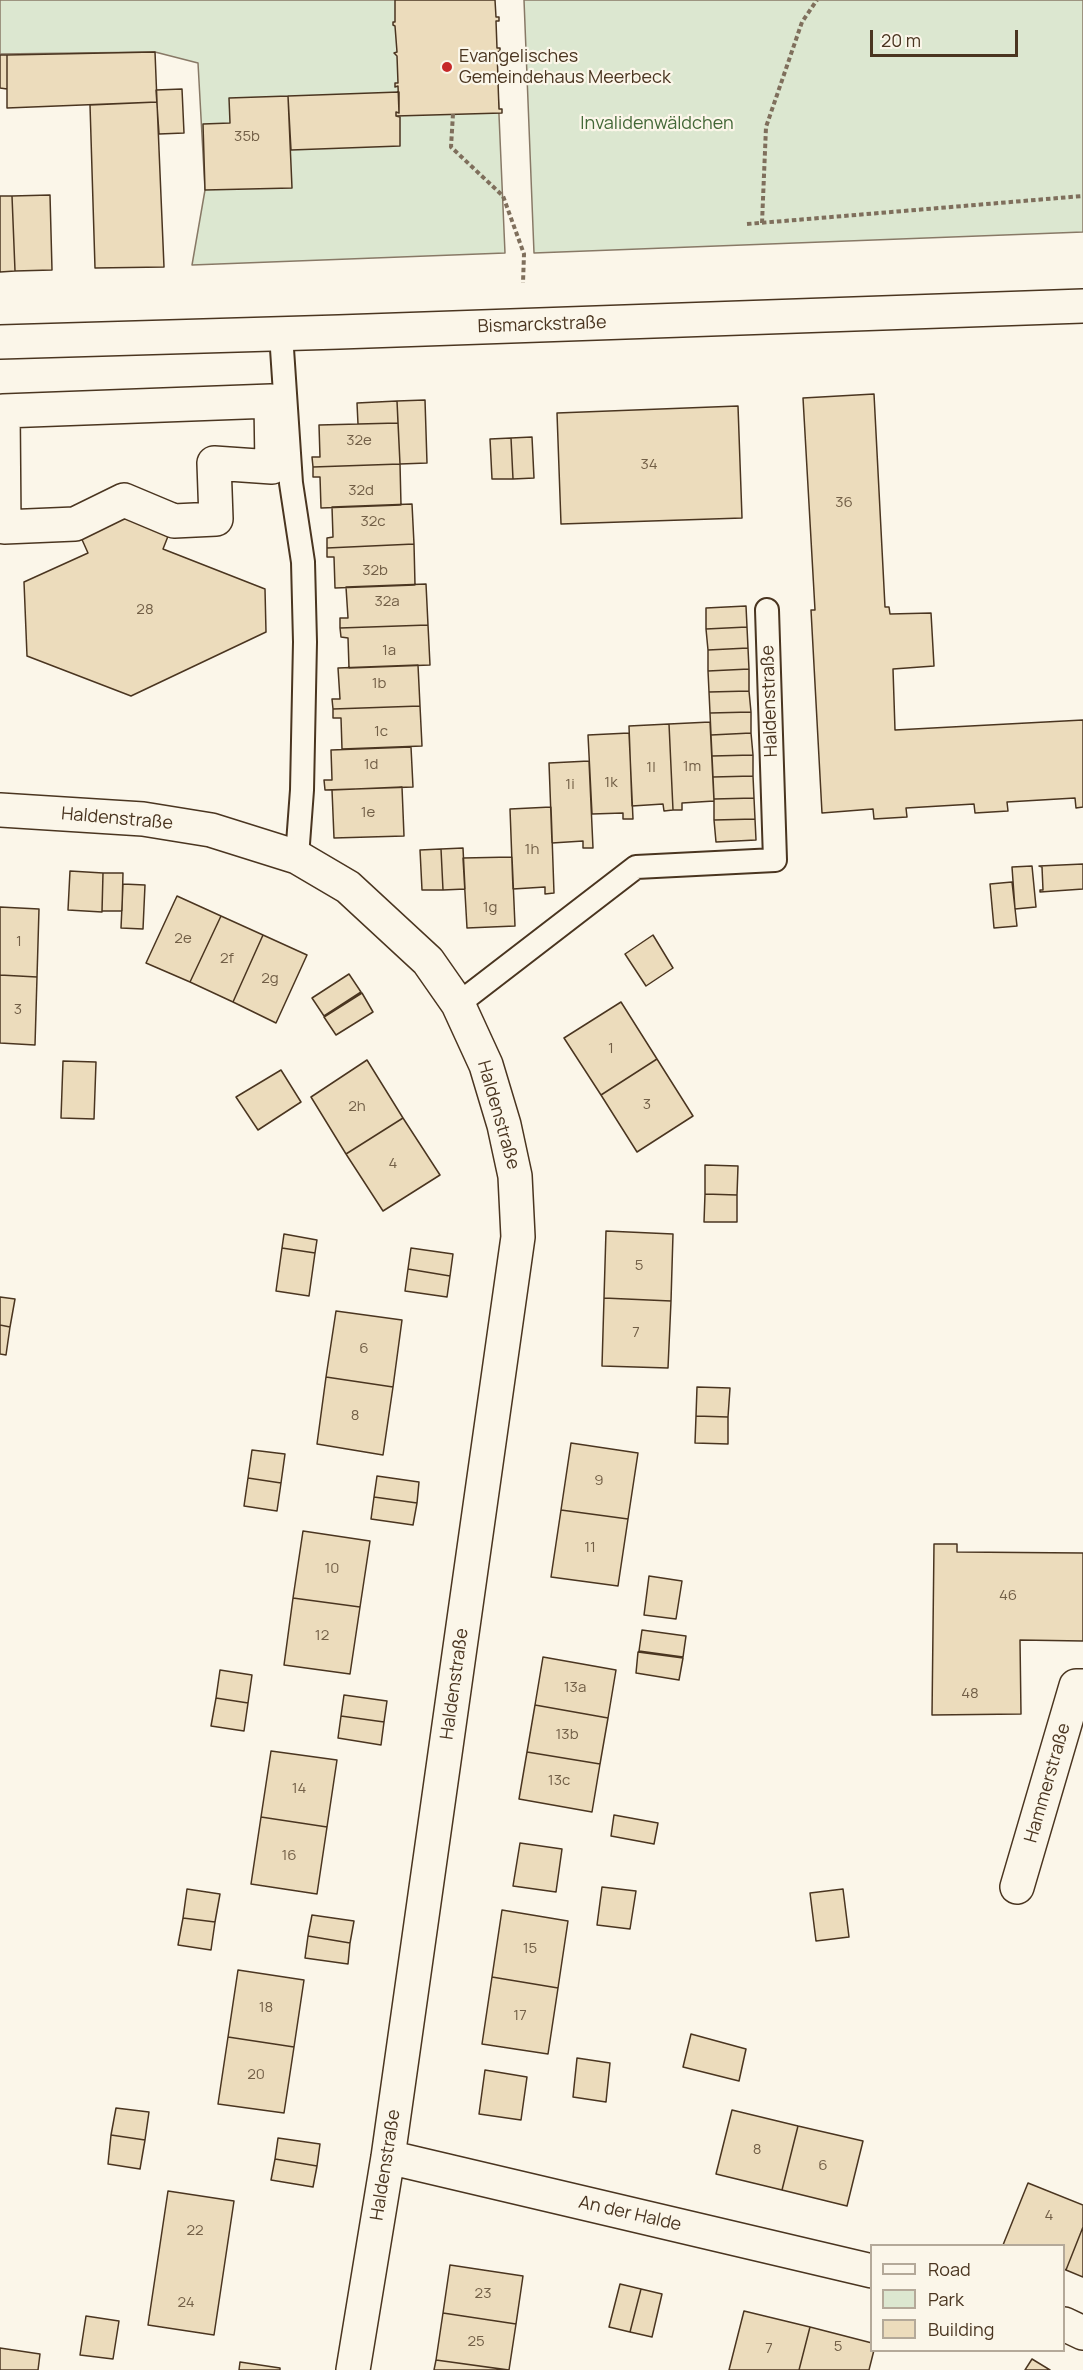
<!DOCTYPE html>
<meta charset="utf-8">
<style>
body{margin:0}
#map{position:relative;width:1083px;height:2370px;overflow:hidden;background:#fbf6e9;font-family:Manrope,sans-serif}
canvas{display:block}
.legend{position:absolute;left:870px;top:2244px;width:195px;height:108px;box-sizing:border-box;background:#fbf6e9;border:2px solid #b4a999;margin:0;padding:8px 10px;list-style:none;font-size:18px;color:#4a3520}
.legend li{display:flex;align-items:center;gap:12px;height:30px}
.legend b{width:30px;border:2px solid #b4a999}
.scale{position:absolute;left:870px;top:30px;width:148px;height:27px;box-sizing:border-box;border:3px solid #4a3520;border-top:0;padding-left:8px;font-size:18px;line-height:21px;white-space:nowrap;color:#4a3520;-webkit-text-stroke:4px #fbf6e9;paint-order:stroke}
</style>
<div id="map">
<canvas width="1083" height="2370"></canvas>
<ul class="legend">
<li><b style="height:8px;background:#fbf6e9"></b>Road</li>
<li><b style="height:16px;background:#dce7d0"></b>Park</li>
<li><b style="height:16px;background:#ecdcbc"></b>Building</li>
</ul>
<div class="scale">20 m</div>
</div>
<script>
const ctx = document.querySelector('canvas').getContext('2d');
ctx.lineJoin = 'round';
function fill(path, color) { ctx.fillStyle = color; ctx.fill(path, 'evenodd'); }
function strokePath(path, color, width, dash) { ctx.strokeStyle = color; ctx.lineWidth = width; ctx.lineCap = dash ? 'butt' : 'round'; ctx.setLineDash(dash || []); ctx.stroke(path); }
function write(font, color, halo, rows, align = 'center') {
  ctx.font = font + ' Manrope,sans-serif'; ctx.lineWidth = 4.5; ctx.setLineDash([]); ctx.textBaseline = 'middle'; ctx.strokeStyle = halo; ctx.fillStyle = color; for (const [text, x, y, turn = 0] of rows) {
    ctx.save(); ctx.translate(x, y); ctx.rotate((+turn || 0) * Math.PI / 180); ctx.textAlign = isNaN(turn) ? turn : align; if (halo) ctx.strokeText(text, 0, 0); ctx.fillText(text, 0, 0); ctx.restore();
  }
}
const green = new Path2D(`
 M 0,0 L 494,0 L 505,253 L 192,265 L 205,190 L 198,63 L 155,52 L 0,54 Z
 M 524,0 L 1083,0 L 1083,232 L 534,253 Z`);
const building = new Path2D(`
 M 395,0 L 495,0 L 496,17 L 499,17 L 499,21 L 496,21 L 497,48 L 500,48 L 500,51 L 497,52 L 498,78 L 501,78 L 501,82 L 498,82 L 499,109 L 502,109 L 502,113 L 396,116 L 396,112 L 399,113 L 398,86 L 395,87 L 395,83 L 398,83 L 397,56 L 394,53 L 397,52 L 395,26 L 393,25 L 393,22 L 395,22 Z
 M 155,52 L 157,102 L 7,108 L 7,55 Z
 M 0,55 L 7,55 L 7,89 L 0,88 Z
 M 182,89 L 184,133 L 159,134 L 156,90 Z
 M 399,92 L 399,113 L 396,112 L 396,116 L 400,117 L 400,146 L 291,150 L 288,96 Z
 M 288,96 L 292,188 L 205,190 L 203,124 L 230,123 L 229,98 Z
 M 157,102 L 164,267 L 95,268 L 90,105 Z
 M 50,195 L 52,270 L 15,271 L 12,196 Z
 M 0,196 L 12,196 L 15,271 L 0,272 Z
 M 874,394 L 885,607 L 889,607 L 890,614 L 931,613 L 934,666 L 893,669 L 895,730 L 1083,720 L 1083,807 L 1076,808 L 1075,798 L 1007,802 L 1008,811 L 975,813 L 974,804 L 906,808 L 907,817 L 874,819 L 873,809 L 822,813 L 811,610 L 815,610 L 803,398 Z
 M 425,400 L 427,463 L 400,464 L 397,401 Z
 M 397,401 L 398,423 L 358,424 L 357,403 Z
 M 738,406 L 742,518 L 561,524 L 557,413 Z
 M 398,423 L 400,464 L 313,467 L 312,457 L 320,457 L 319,425 Z
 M 532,437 L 534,478 L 513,479 L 511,438 Z
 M 511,438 L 513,479 L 492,479 L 490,439 Z
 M 400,464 L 401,505 L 321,508 L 320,477 L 313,477 L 313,467 Z
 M 124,500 L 174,521 L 163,549 L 265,589 L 266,632 L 131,696 L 27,656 L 24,582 L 88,553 L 75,524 Z
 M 412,504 L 414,544 L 327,548 L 327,538 L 333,537 L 332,507 Z
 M 414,544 L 415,585 L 335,588 L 334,557 L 327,557 L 327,548 Z
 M 426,584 L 428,625 L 340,628 L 340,618 L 348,618 L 346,587 Z
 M 746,606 L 747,627 L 706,629 L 706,608 Z
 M 428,625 L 430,665 L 349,668 L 348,638 L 341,637 L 340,628 Z
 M 747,627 L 748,648 L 708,650 L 706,629 Z
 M 748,648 L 749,669 L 708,671 L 708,650 Z
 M 418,665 L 420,706 L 333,709 L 332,699 L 340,699 L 338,668 Z
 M 749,669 L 749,691 L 709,692 L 708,671 Z
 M 749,691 L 751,712 L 710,713 L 709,692 Z
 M 420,706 L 422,746 L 342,749 L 341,718 L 333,718 L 333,709 Z
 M 751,712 L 751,733 L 711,735 L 710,713 Z
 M 710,722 L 714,801 L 682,803 L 682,810 L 673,810 L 669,724 Z
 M 669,724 L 673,810 L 664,811 L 663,804 L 632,806 L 629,726 Z
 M 629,733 L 633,819 L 623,819 L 623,813 L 592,814 L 588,735 Z
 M 751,733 L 753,755 L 712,756 L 711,735 Z
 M 411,747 L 413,787 L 325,790 L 324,780 L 332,780 L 331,750 Z
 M 753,755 L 753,776 L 713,777 L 712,756 Z
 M 589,761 L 593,848 L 583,848 L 583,841 L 552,843 L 549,763 Z
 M 753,776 L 754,798 L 714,799 L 713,777 Z
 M 402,787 L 404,836 L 334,838 L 332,790 Z
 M 754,798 L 755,819 L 714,820 L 714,799 Z
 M 551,807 L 554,893 L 545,894 L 545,887 L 513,889 L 510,809 Z
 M 755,819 L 756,840 L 716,842 L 714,820 Z
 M 463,848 L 465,889 L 443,890 L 441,849 Z
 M 441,849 L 443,890 L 422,890 L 420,850 Z
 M 512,857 L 515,926 L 467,928 L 463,858 Z
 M 1083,864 L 1083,889 L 1040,892 L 1040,890 L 1043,890 L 1042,867 L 1039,866 Z
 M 1032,866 L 1036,907 L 1015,909 L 1012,867 Z
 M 70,871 L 103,873 L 102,912 L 68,910 Z
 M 103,873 L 123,873 L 122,911 L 102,911 Z
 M 1012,882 L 1017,926 L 994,928 L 990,884 Z
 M 123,884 L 145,885 L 143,929 L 121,928 Z
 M 177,896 L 221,916 L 190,982 L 146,963 Z
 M 0,907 L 39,909 L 37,977 L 0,975 Z
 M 221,916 L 263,935 L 233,1002 L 190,982 Z
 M 263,935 L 307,955 L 276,1023 L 233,1002 Z
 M 653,935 L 673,968 L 646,986 L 625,954 Z
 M 349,974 L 361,992 L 324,1016 L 312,998 Z
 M 0,975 L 37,977 L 35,1045 L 0,1043 Z
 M 362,993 L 373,1012 L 336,1035 L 324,1017 Z
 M 621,1002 L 657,1059 L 601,1095 L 564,1038 Z
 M 657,1059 L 693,1116 L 637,1152 L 601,1095 Z
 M 367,1060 L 403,1118 L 346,1154 L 311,1097 Z
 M 63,1061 L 96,1062 L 94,1119 L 61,1118 Z
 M 281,1070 L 301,1102 L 258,1130 L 236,1097 Z
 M 403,1118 L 440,1175 L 383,1211 L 346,1154 Z
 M 705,1165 L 738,1166 L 737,1195 L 705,1194 Z
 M 705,1194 L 737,1195 L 737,1222 L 704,1222 Z
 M 606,1231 L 673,1234 L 671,1301 L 604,1298 Z
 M 284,1234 L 317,1240 L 315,1253 L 282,1248 Z
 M 282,1248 L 315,1253 L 309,1296 L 276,1291 Z
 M 411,1248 L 453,1254 L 450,1276 L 408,1269 Z
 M 408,1269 L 450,1276 L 447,1297 L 405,1291 Z
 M 0,1297 L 15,1299 L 10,1327 L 0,1325 Z
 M 604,1298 L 671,1301 L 668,1368 L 602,1366 Z
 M 336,1311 L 402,1320 L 393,1387 L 326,1377 Z
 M 0,1325 L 10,1327 L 6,1355 L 0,1354 Z
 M 326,1377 L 393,1387 L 383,1455 L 317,1444 Z
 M 697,1387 L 730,1388 L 728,1417 L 696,1416 Z
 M 696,1416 L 728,1417 L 728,1444 L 695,1443 Z
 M 571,1443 L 638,1453 L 628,1519 L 561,1510 Z
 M 252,1450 L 285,1454 L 281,1483 L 248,1478 Z
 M 377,1476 L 419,1482 L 417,1503 L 374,1497 Z
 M 248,1478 L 281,1483 L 277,1511 L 244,1506 Z
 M 374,1497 L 417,1503 L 413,1525 L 371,1519 Z
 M 561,1510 L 628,1519 L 618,1586 L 551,1577 Z
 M 303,1531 L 370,1541 L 360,1607 L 293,1598 Z
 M 934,1544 L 957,1544 L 957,1552 L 1083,1553 L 1083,1641 L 1020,1640 L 1021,1714 L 932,1715 Z
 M 649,1576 L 682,1581 L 676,1619 L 644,1615 Z
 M 293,1598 L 360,1607 L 350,1674 L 284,1665 Z
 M 642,1630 L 686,1636 L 683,1657 L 639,1651 Z
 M 638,1652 L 683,1658 L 679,1680 L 636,1673 Z
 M 543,1657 L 616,1670 L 608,1718 L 535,1705 Z
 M 220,1670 L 252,1675 L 248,1703 L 216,1698 Z
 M 344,1695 L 387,1701 L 384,1722 L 341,1716 Z
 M 216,1698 L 248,1703 L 244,1731 L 211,1726 Z
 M 535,1705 L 608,1718 L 600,1764 L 527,1752 Z
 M 341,1716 L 384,1722 L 381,1745 L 338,1738 Z
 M 271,1751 L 337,1760 L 327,1827 L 261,1817 Z
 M 527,1752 L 600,1764 L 592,1812 L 519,1799 Z
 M 614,1815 L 658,1823 L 654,1844 L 611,1836 Z
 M 261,1817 L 327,1827 L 317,1894 L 251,1884 Z
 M 520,1843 L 562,1849 L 556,1892 L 513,1886 Z
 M 602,1887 L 636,1891 L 630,1929 L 597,1925 Z
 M 187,1889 L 220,1894 L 215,1922 L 183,1918 Z
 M 843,1889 L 849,1937 L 816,1941 L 810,1893 Z
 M 502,1910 L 568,1921 L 558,1988 L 492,1977 Z
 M 312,1915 L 354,1921 L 350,1943 L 308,1936 Z
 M 183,1918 L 215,1922 L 211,1950 L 178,1945 Z
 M 308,1936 L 350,1943 L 348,1964 L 305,1958 Z
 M 238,1970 L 304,1980 L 294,2047 L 228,2037 Z
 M 492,1977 L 558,1988 L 548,2054 L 482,2044 Z
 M 691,2034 L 746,2049 L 739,2081 L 683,2067 Z
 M 228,2037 L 294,2047 L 284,2113 L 218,2104 Z
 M 577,2058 L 610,2063 L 606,2102 L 573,2097 Z
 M 485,2070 L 527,2077 L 521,2120 L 479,2114 Z
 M 116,2108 L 149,2112 L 145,2140 L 111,2135 Z
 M 732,2110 L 798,2126 L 782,2190 L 716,2174 Z
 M 798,2126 L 863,2141 L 847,2206 L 782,2190 Z
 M 111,2135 L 145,2140 L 140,2169 L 108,2164 Z
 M 278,2138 L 320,2144 L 317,2166 L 275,2159 Z
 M 275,2159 L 317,2166 L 313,2187 L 271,2180 Z
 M 1028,2183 L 1083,2205 L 1083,2227 L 1066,2270 L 1064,2269 L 1064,2246 L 1003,2245 Z
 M 168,2191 L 234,2201 L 214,2335 L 148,2325 Z
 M 1083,2227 L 1083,2277 L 1066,2270 Z
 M 450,2265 L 523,2276 L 516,2324 L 443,2313 Z
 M 620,2284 L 641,2289 L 630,2332 L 609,2327 Z
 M 641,2289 L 662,2294 L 652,2337 L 630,2332 Z
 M 744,2311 L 810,2327 L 799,2370 L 729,2370 Z
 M 443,2313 L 516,2324 L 509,2370 L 436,2360 Z
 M 86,2316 L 119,2321 L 113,2359 L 80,2355 Z
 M 810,2327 L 872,2343 L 872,2350 L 874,2350 L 869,2370 L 799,2370 Z
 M 0,2348 L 40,2354 L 38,2370 L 0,2370 Z
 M 1032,2359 L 1050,2370 L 1025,2370 Z
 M 436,2360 L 508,2370 L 434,2370 Z
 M 240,2362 L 280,2368 L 280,2370 L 239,2370 Z`);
const path = new Path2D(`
 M 453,114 L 451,147 L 503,196 L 524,254 L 523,283
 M 762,223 L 766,127 L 802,22 L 817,0
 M 747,224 L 1083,196`);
const lane = new Path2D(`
 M 281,334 L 291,483 L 303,562 L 305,642 L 302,790 L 297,857
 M 458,1004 L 636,867 L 775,860 L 767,610`);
const street = new Path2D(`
 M 271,401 L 272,467 L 214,463 L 216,519 L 174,521 L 124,500 L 75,524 L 4,527 L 3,411 Z
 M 0,810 L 143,819 L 211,830 L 297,857 L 348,887 L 428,961 L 458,1004 L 486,1065 L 504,1125 L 515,1176 L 518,1237 L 388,2157 L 353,2370
 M 1017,1887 L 1076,1686 L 1083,1686
 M 388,2157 L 872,2271
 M 1064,2324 L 1083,2333`);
const secondary = new Path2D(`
 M 0,342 L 339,332 L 1083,306`);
const markers = [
 [447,67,6,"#c62828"]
];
const numberNames = [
 ["35b",247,137],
 ["32e",359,441],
 ["34",649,465],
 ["32d",361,491],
 ["36",844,503],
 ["32c",373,522],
 ["32b",375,571],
 ["32a",387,602],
 ["28",145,610],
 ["1a",389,651],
 ["1b",379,684],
 ["1c",381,732],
 ["1d",371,765],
 ["1m",692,767],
 ["1l",651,768],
 ["1k",611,783],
 ["1i",570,785],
 ["1e",368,813],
 ["1h",532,850],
 ["1g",490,908],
 ["2e",183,939],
 ["1",19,942],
 ["2f",227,959],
 ["2g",270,979],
 ["3",18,1010],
 ["1",611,1049],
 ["3",647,1105],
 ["2h",357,1107],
 ["4",393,1164],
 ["5",639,1266],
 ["7",636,1333],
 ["6",364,1349],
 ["8",355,1416],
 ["9",599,1481],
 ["11",590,1548],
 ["10",332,1569],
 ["46",1008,1596],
 ["12",322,1636],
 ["13a",575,1688],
 ["48",970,1694],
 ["13b",567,1735],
 ["13c",559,1781],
 ["14",299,1789],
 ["16",289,1856],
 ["15",530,1949],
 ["18",266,2008],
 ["17",520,2016],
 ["20",256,2075],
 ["8",757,2150],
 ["6",823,2166],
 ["4",1049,2216],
 ["22",195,2231],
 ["23",483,2294],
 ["24",186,2303],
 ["25",476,2342],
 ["5",838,2347],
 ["7",769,2349]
];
const poiNames = [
 ["Evangelisches",459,57],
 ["Gemeindehaus Meerbeck",459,78]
];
const parkNames = [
 ["Invalidenwäldchen",657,124]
];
const streetNames = [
 ["Bismarckstraße",542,325,-2],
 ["Haldenstraße",770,701,-92],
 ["Haldenstraße",117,819,5],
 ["Haldenstraße",498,1115,74],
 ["Haldenstraße",455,1684,-82],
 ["Hammerstraße",1048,1783,-74],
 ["Haldenstraße",386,2165,-81],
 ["An der Halde",630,2214,13]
];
fill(green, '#dce7d0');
strokePath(green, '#887966', 1.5);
fill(building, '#ecdcbc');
strokePath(building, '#4a3520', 1.5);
strokePath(lane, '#4a3520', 26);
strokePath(street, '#4a3520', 36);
strokePath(secondary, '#4a3520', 36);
strokePath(path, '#7f6f5c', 4, [4.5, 3]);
strokePath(lane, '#fbf6e9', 22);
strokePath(street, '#fbf6e9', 33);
strokePath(secondary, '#fbf6e9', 33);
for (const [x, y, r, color] of markers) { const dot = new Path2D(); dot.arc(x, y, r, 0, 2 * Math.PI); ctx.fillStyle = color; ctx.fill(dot); strokePath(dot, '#fbf6e9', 2); }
write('15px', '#725f47', null, numberNames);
write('18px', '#4a3520', '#fbf6e9', poiNames, 'left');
write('18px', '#436837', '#fbf6e9', parkNames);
write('18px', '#4a3520', '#fbf6e9', streetNames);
</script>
